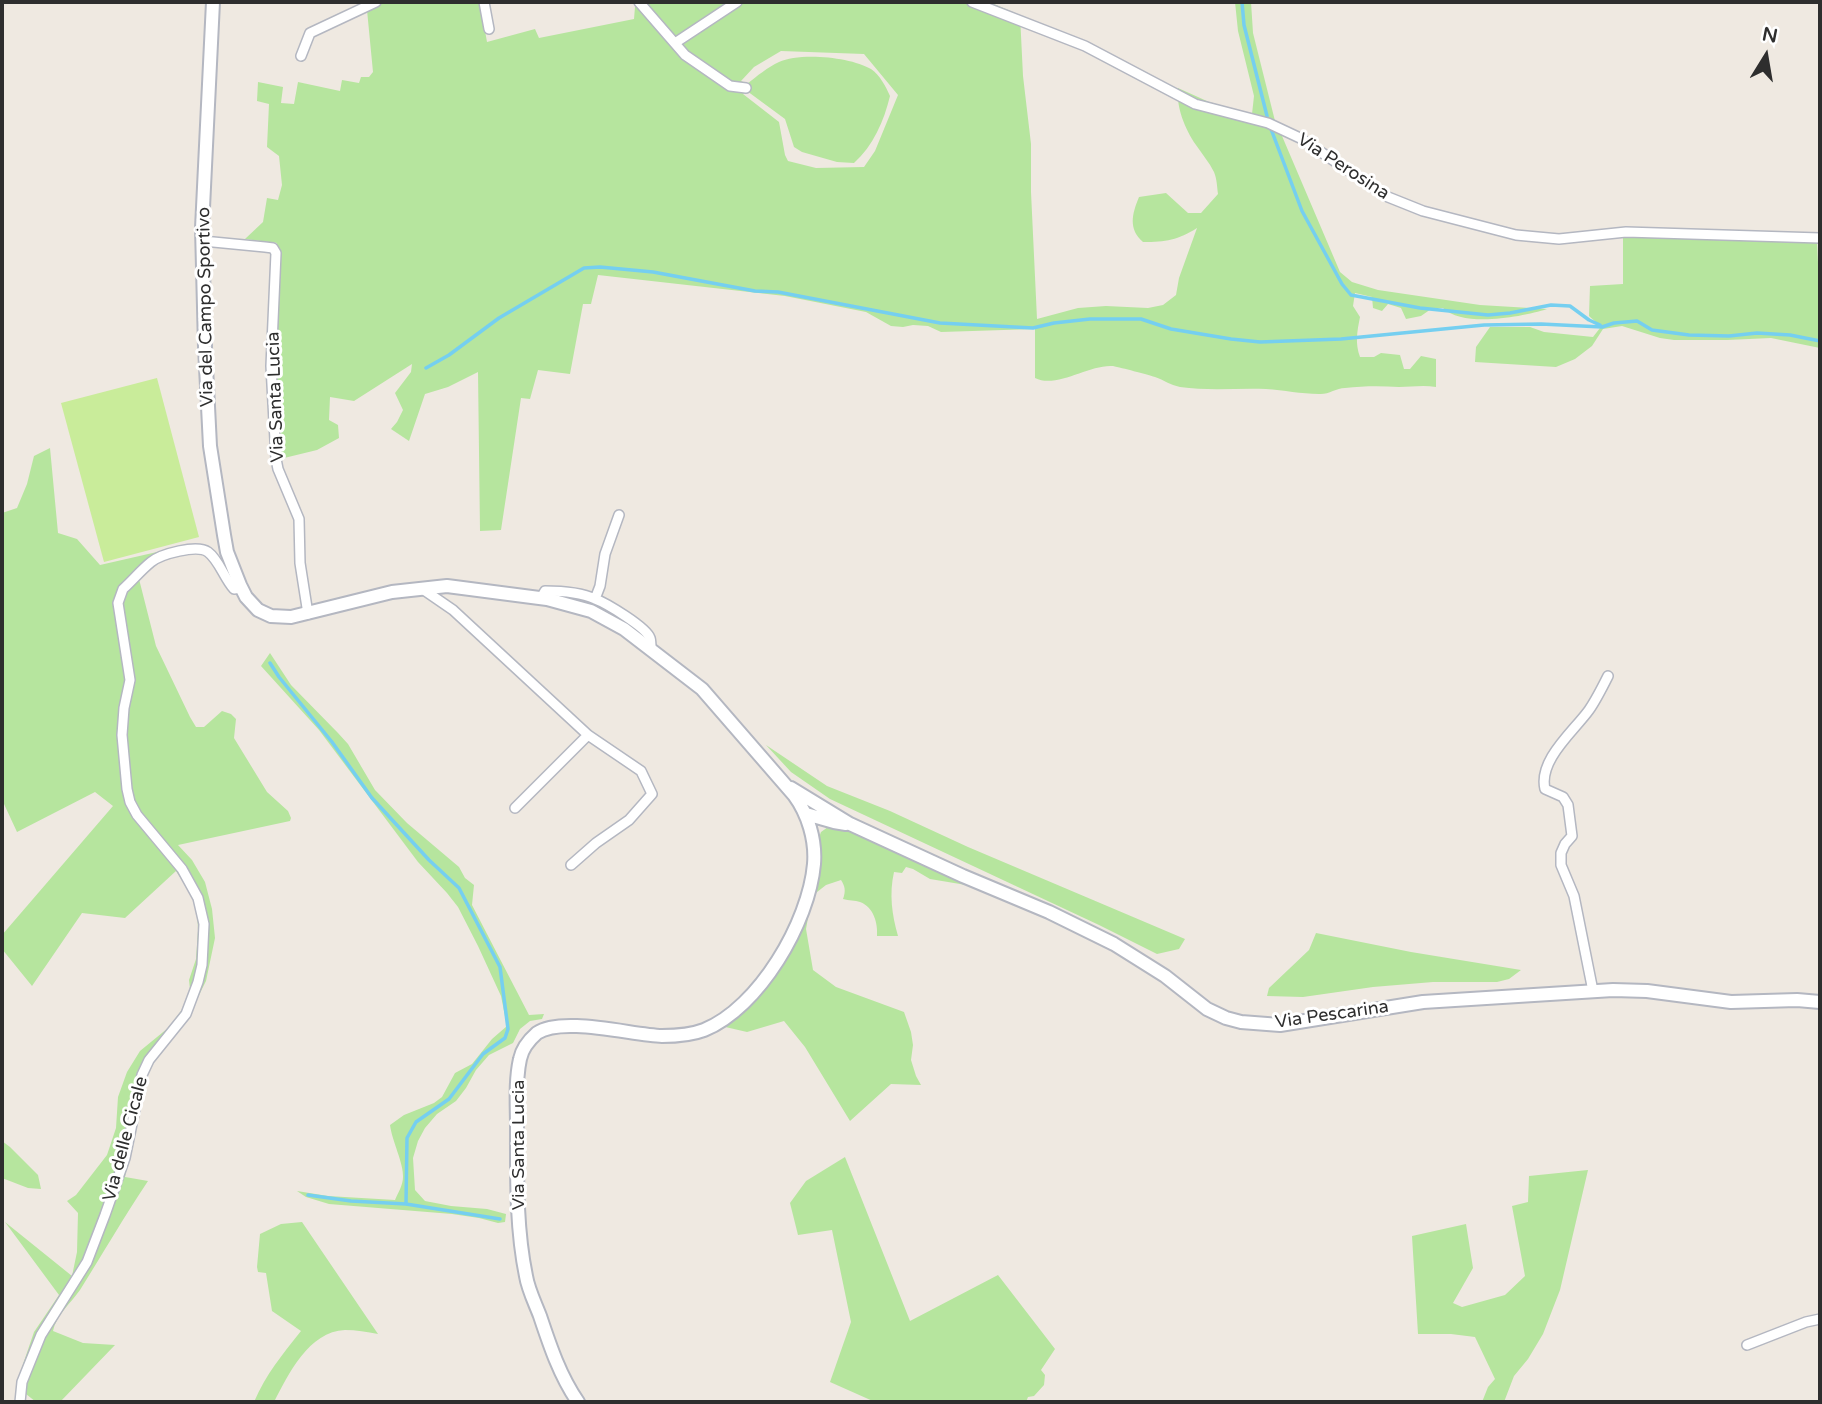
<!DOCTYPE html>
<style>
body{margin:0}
#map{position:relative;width:1822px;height:1404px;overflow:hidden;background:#efe9e1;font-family:"Varela Round",sans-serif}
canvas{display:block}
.frame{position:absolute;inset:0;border:4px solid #2e2e2e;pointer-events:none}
.north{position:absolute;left:1731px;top:21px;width:70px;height:70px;-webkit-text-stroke:5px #fff;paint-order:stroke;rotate:11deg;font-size:19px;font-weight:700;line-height:28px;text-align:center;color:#2e2e2e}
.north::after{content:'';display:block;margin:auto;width:24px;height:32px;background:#2e2e2e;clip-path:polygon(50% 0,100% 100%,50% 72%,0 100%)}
</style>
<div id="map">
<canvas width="1822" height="1404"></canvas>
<div class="frame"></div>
<div class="north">N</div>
</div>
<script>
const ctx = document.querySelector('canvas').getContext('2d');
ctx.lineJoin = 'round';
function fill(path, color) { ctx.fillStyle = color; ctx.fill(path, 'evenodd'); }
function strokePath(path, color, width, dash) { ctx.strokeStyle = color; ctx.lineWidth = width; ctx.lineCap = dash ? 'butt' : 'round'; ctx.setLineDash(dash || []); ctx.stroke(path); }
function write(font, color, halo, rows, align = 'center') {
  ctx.font = font + ' "Varela Round",sans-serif'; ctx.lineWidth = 6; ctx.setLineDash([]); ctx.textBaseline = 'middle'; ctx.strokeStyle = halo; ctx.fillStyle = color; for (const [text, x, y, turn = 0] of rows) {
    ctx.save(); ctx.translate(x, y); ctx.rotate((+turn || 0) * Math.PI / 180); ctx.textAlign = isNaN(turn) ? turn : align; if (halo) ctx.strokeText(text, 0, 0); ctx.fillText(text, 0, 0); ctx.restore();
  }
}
const green = new Path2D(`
 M 386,2 L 480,2 L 487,42 L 535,29 L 539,38 L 634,19 L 635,7 L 651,2 L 989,2 L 1020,15 L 1023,76 L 1031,144 L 1031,192 L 1037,319 L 1078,308 L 1106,306 L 1148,308 L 1163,305 L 1176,295 L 1179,278 L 1197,228 C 1178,240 1166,242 1143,242 C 1128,229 1132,214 1139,197 L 1166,193 L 1188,213 L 1201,213 L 1218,194 C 1217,187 1217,179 1214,172 C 1209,162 1202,154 1196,145 C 1185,129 1176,107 1178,88 L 1209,102 L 1252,114 L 1254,96 L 1238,31 L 1235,2 L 1251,2 L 1253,33 L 1277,129 L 1294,139 L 1282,136 L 1340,272 L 1352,282 L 1378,290 L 1480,305 L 1547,309 C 1522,317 1463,328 1443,308 L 1431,309 L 1421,316 L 1406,319 L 1401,308 L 1388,304 L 1382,311 L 1373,308 L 1372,297 L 1355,293 L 1353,306 L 1360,317 C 1357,332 1355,343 1360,357 L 1374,357 L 1381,353 L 1400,355 L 1404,369 L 1410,369 L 1421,356 L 1436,359 L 1436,387 C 1423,385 1411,387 1399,387 C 1380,386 1363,386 1345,388 C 1336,388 1328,395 1319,394 C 1301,394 1284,390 1266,389 C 1237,388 1208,391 1180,387 C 1170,385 1164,380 1155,377 C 1146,374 1122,368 1113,366 C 1089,364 1057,389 1035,378 L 1035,329 L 941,332 L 928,326 L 913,325 L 903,327 L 891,326 L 866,312 L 785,296 L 598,275 L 591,304 L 583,304 L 570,374 L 538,370 L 530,399 L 521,398 L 501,530 L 480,531 L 478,372 L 448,387 L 425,394 L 409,441 L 391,429 L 397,422 L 403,410 L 395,393 L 411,372 L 412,364 L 354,401 L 330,397 L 329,420 L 338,425 L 339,438 L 317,450 L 280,459 L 274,362 L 277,243 L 245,239 L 263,222 L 267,198 L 278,200 L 282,185 L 279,156 L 267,147 L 269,104 L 257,101 L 258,82 L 283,87 L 281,103 L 294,104 L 298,82 L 340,91 L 342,80 L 359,83 L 361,77 L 369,77 L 373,72 L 367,10 ZM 781,51 L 864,54 L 898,95 L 875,151 L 864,167 L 816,168 L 788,161 L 785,155 L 779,122 L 743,94 L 747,91 L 785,119 L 794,147 L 802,152 L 837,162 L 854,163 C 873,146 884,121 890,96 C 886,87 880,75 871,69 C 851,57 800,52 779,62 C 768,67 757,76 747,84 L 741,81 L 754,67 Z
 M 1623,237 L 1817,241 L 1820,307 L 1820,348 L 1771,338 L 1727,340 L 1674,340 L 1660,338 L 1622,326 L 1603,329 L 1592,346 L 1575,359 L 1556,367 L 1475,362 L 1476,347 L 1490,327 L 1530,327 L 1544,332 L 1593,337 L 1600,328 L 1598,324 L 1589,316 L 1590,286 L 1623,284 Z
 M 50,448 L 58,533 L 77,539 L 100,565 L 157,552 L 160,560 L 139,579 L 156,646 L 190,717 L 196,727 L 204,727 L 222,711 L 231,714 L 236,719 L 234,738 L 267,792 L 288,811 L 291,818 L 290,821 L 178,845 L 192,860 L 205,882 L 212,909 L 215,938 L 206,981 L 188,1017 L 152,1062 L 145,1075 L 125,1177 L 148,1181 C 124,1217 103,1253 80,1290 C 71,1303 56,1315 53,1331 L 83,1343 L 115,1345 L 60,1402 L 36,1402 L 26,1394 L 19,1376 L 34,1332 L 59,1295 L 5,1222 L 72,1276 L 77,1252 L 78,1213 L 67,1201 L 76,1195 L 107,1155 L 116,1128 L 118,1097 L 127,1072 L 140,1051 L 168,1028 L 191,998 L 189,980 L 196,959 L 198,931 L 197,903 L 176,871 L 125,918 L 82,913 L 32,986 L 2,949 L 2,935 L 113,806 L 95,792 L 17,832 L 4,804 L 2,804 L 2,513 L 17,508 L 27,484 L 34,456 Z
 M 270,653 L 291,685 L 338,733 L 348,744 L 375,790 L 407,823 L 459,867 L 465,878 L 474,885 L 472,905 L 529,1015 L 544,1014 L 542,1019 L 530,1021 L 520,1029 L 513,1043 L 489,1055 L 476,1070 L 466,1088 L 456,1101 L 437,1114 L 425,1128 L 418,1141 L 413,1158 L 415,1190 L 425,1201 L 451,1206 L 487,1209 L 506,1214 L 505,1222 L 498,1223 L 479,1218 L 452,1214 L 329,1204 L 306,1197 L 297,1191 L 328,1196 L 395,1200 C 398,1193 403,1185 403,1177 C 404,1164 392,1141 390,1125 L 404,1115 L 434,1103 L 442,1097 L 455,1073 L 472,1064 L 492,1039 L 507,1026 L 501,996 L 478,946 L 458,907 L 447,893 L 418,862 L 319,730 L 261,666 Z
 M 766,745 L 827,786 L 890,811 L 968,847 L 1185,939 L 1179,949 L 1157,954 L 1099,925 L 830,799 L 791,772 Z
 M 828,827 L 839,828 L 868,838 L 972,886 L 930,879 L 913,869 L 906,867 L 902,873 L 894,872 C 889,894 892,915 898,936 L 877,936 C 878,924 874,907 860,902 C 855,900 849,901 843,899 C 846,891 845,886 841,880 L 826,885 L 812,896 L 806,929 L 813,970 L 836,987 L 904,1012 L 911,1032 L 913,1045 L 911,1060 L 916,1076 L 921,1085 L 891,1084 L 850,1121 L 805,1047 L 784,1021 L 747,1032 L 721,1026 L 797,936 L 818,840 L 821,832 Z
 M 1316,933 L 1411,952 L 1521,970 L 1509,979 L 1497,982 L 1433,982 L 1373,987 L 1303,997 L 1267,996 L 1269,988 L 1309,950 Z
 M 2,1141 L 10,1147 L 38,1175 L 41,1189 L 28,1188 L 2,1178 Z
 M 845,1157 L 910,1321 L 998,1275 L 1055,1349 L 1041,1370 L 1045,1375 L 1044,1385 L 1034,1396 L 1028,1397 L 1026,1402 L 875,1402 L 830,1382 L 851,1322 L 832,1230 L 798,1235 L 790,1203 L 806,1181 Z
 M 1588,1170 L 1560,1290 L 1543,1334 L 1528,1359 L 1514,1376 L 1504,1402 L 1482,1402 L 1488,1387 L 1495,1379 L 1475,1337 L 1451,1334 L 1418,1334 L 1412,1236 L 1466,1224 L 1473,1268 L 1453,1303 L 1462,1307 L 1505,1295 L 1525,1276 L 1512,1206 L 1528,1202 L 1529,1176 Z
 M 302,1222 L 378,1334 C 367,1332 356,1330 345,1330 C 309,1331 288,1375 274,1402 L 254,1402 C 266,1374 282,1355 301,1331 L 272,1311 L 266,1273 L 258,1272 L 257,1267 L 260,1234 L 281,1224 Z`);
const pitch = new Path2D(`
 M 157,378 L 199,537 L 104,562 L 61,403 Z`);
const stream = new Path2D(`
 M 1242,2 L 1244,25 L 1267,116
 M 1271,129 L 1302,211 L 1342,284 L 1351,295 L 1420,308 L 1488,315 L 1510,313 L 1551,305 L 1570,306 L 1589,320 L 1600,325
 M 426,368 L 449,355 L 499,318 L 584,268 L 600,267 L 653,272 L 755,291 L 778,292 L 940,323 L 1033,328 L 1054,323 L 1090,319 L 1141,319 L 1171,329 L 1231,339 L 1260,342 L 1341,339 L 1484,325 L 1541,324 L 1602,327 L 1614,323 L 1637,321 L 1652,330 L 1689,335 L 1729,336 L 1757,333 L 1790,335 L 1820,341
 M 270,663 L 279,677 L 332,742 L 372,798 L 429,860 L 459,888 L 500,967 L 508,1029 L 505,1038 L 483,1054 L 449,1099 L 416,1122 L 407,1138 L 406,1204 L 500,1219
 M 308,1195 L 351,1201 L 406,1204
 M 396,1402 L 397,1402`);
const street = new Path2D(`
 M 484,2 L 489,29
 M 639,2 L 685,55 L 730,86 L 746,88
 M 972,2 L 1085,46 L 1195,104 L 1268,123 L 1300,138 L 1388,197 L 1423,211 L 1516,235 L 1559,239 L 1626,232 L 1820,238
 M 675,43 L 737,2
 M 301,56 L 310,33 L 376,2
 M 203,241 L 265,247 L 273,248 L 276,253 L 271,366 L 276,459 L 278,469 L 299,519 L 300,563 L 308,614
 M 421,588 L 453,610 L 588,735 L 641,771 L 652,794 L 629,820 L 596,843 L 571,865
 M 541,598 L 545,591 C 561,591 580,592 595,599 C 606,603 646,627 650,638 C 651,641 651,646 651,649
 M 595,599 L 600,586 L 605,554 L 619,515
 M 515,808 L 588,735
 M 1593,991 L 1574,896 L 1561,865 L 1561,853 L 1565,844 L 1572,836 L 1568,805 L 1563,797 L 1545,789 C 1538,760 1574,731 1589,710 C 1596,700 1602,688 1608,676
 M 1747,1345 L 1806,1322 L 1820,1319
 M 20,1402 L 22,1382 L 41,1335 L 87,1262 L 105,1215 L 125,1158 L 142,1075 L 149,1060 L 186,1014 L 198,982 L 202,965 L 204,924 L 198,898 L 182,869 L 137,815 L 130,802 L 127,789 L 122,735 L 124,708 L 130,680 L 118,603 L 123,589 C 132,581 141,570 151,562 C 161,554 197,544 208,552 C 219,560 224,578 234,589 L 242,588`);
const secondary = new Path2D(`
 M 213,2 L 202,228 L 205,347 L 210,446 L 224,535 L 227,552 L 240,585 L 246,597 L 258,610 L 271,616 L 291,617 L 392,592 L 447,586 L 547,599 L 591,611 L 624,629 L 702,689 L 794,795 C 808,814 816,840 814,864 C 809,922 759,1008 704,1030 C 691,1035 676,1036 662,1036 C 632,1035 562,1016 537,1033 C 529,1040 522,1049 520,1059 C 515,1081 517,1106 517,1128 C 517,1176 516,1228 526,1276 C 528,1289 535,1303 540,1316 C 550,1346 560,1376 578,1402
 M 791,788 L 850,824 L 963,876 L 1049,912 L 1114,944 L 1165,976 L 1207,1009 L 1226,1018 L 1241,1022 L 1280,1025 L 1423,1002 L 1613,990 L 1647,991 L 1731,1002 L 1797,1000 L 1820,1002
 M 806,814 L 834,822 L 846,824`);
const streetNames = [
 ["Via Perosina",1343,167,33],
 ["Via del Campo Sportivo",206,307,-91],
 ["Via Santa Lucia",276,397,-92],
 ["Via Pescarina",1332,1015,-8],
 ["Via delle Cicale",126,1139,-75],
 ["Via Santa Lucia",519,1145,-90]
];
fill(green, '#b6e59e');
fill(pitch, '#c9ec9a');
strokePath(stream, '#75cff0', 3.5);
strokePath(street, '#b4b7c1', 12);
strokePath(secondary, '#b4b7c1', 16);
strokePath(street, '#fff', 9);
strokePath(secondary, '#fff', 12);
write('18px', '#2e2e2e', '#fff', streetNames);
</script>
